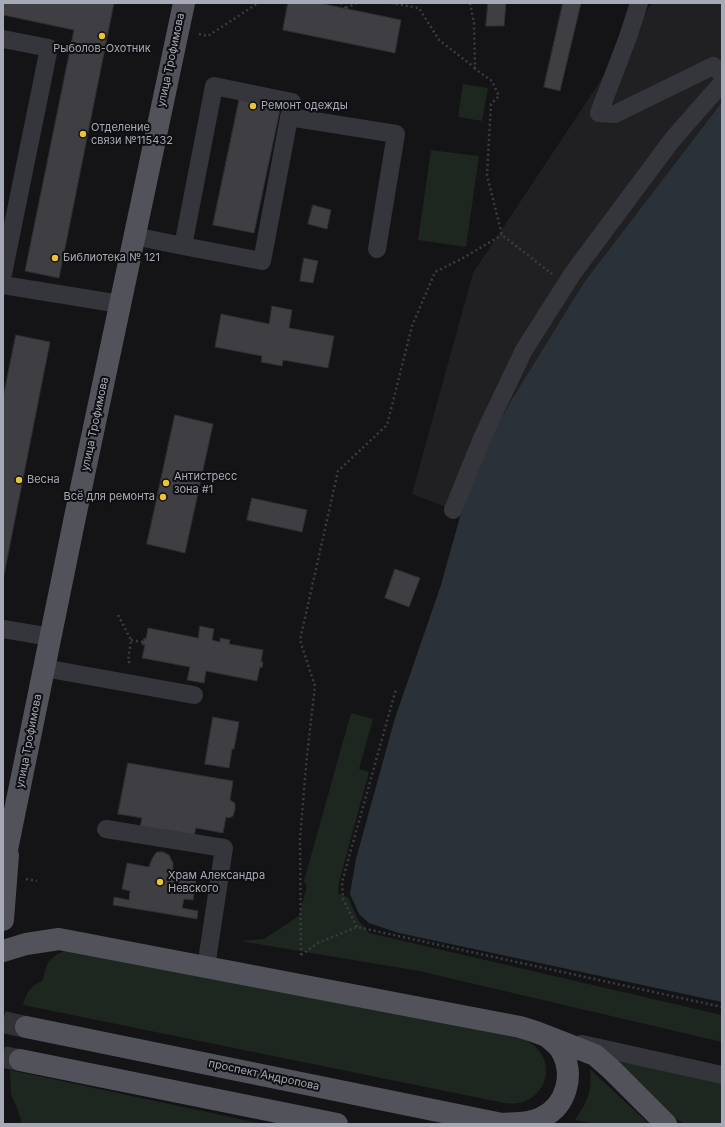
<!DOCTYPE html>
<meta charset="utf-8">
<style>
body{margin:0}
#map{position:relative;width:725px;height:1127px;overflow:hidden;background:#141416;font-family:Inter,sans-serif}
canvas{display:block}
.frame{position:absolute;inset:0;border:4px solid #a6a9b6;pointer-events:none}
</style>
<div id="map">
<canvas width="725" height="1127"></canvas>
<div class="frame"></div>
</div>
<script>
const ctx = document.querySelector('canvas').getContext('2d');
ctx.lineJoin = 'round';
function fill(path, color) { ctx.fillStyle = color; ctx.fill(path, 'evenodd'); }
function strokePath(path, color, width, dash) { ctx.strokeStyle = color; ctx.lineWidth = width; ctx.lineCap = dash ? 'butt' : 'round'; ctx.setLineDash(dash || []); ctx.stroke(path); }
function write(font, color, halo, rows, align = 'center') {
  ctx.font = font + ' Inter,sans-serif'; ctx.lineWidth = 4; ctx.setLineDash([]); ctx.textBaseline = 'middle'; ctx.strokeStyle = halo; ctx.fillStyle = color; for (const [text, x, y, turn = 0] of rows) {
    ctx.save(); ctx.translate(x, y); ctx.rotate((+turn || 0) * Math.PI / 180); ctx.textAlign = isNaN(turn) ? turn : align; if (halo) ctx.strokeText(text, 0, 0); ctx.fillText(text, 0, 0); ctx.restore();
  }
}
const built = new Path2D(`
 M 652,3 L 722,3 L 722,102 L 585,281 L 461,513 L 412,494 L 473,273 Z`);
const green = new Path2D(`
 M 463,84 L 488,88 L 482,121 L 458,117 Z
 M 431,150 L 479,156 L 466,247 L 418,240 Z
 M 351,713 L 373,719 L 359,769 L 369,772 L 339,882 L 338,894 L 348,897 L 358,920 L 369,933 L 722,1015 L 722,1042 L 419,971 L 240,941 L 264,939 L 299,916 L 307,886 L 304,881 Z
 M 68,949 L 79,949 L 522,1039 C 552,1049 555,1087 526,1101 C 519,1104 511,1104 504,1103 L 23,1005 C 27,991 30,987 43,980 C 46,962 50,957 68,949 Z
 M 621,1061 L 722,1084 L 722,1124 L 685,1124 L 677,1119 L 642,1089 L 618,1062 Z
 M 590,1069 L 649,1124 L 596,1124 L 575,1120 C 588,1100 592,1093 590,1069 Z
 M 10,1070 L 263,1124 L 22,1124 L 17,1108 L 11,1094 Z`);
const water = new Path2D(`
 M 722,102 L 722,1002 L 399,933 L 369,923 L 359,914 L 350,894 L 356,859 L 395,718 L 441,585 L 461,513 L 485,449 L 511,401 L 585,281 Z`);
const building = new Path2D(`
 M 3,3 L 114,3 L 59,278 L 25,271 L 74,30 L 3,15 Z
 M 288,3 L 319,3 L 401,20 L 395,53 L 283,30 Z
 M 488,3 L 506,3 L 504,26 L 486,26 Z
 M 563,3 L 581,3 L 560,91 L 544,87 Z
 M 240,96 L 281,105 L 254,233 L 213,225 Z
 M 313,205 L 331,210 L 327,229 L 308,224 Z
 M 304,258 L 318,261 L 313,283 L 300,281 Z
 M 272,306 L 292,310 L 289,328 L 334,336 L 328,368 L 283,360 L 282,366 L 261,362 L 262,356 L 215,347 L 221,314 L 269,324 Z
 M 16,335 L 50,342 L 3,580 L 3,398 Z
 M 175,415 L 213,424 L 185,553 L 147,544 Z
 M 252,498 L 307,510 L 302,532 L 247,520 Z
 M 395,569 L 420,578 L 409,607 L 385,598 Z
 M 200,626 L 214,629 L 212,640 L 220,642 L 220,638 L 230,640 L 229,644 L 263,650 L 261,662 L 263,662 L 262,668 L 260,667 L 257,681 L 206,671 L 204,683 L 187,680 L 190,667 L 142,658 L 145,645 L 142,645 L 144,638 L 146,639 L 148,628 L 198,638 Z
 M 213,717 L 239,722 L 234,749 L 232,749 L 229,768 L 205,764 Z
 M 128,763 L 233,781 L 230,800 L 235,803 L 235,809 L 233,816 L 229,818 L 226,817 L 223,833 L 196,828 L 194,836 L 140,827 L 142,818 L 118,814 Z
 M 157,852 L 163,852 L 169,855 L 173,863 L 173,871 L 197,875 L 193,900 L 184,899 L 182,908 L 198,911 L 197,919 L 113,905 L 114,897 L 129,900 L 130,891 L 122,889 L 127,863 L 149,867 L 152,859 Z`);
const majorTunnel = new Path2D(`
 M 3,1022 L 26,1027
 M 3,1057 L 20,1060`);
const path = new Path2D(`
 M 341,3 L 346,8
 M 391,3 L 419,8 L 439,40 L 475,68
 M 470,3 L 474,23 L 475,69 L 492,81 L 499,96 L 491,104 L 487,175 L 502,235 L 552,274
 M 346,8 L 357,3
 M 199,34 L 208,36 L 258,3
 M 118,615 L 131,640 L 128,661 L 132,665
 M 131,640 L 143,642
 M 26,879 L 37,881
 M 357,927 L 343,899 L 342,882 L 396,689
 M 301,955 L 300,839 L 307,755 L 315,686 L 300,640 L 338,471 L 387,425 L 412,326 L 435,272 L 463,258 L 502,235
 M 301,955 L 318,943 L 357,927 L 722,1007`);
const minor = new Path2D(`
 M 639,3 L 628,37 L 599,113 L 615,114 L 713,66 L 722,74
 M 3,39 L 49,48 L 3,274
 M 289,117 L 396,134 L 377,249
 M 134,236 L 183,246 L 262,261 L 292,102 L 214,86 L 183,246
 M 3,285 L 120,304
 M 453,510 L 483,436 L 524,350 L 573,273 L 672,140 L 722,83
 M 3,629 L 51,637
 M 44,668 L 194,695
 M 106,829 L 224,848 L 206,967
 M 582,1044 L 722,1075`);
const major = new Path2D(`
 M 3,869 L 75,517 L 184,3
 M 3,920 L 8,855
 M 3,951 L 26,944 L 59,939 L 520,1027 L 536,1032 L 595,1055 L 612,1070 L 666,1124
 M 26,1027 L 502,1124
 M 20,1060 L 337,1124
 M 501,1124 C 514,1123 529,1124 541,1118 C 567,1106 575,1074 561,1050 C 558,1045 552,1041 548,1037`);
const markers = [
 [102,36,4,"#ecc236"],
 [253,106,4,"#ecc236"],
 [83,134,4,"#ecc236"],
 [55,258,4,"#ecc236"],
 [19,480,4,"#ecc236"],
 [166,483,4,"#ecc236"],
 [163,497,4,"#ecc236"],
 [160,882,4,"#ecc236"]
];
const poiNames = [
 ["Рыболов-Охотник",102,49,"center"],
 ["Ремонт одежды",261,106],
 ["Отделение",91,128],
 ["связи №115432",91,141],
 ["Библиотека № 121",63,258],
 ["Антистресс",174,477],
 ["зона #1",174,490],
 ["Весна",27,480],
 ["Всё для ремонта",155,497,"right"],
 ["Храм Александра",168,876],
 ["Невского",168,889]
];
const streetNames = [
 ["улица Трофимова",171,60,-78],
 ["улица Трофимова",95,424,-78],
 ["улица Трофимова",29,741,-79],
 ["проспект Андропова",264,1075,12]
];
fill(built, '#202023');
fill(green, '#1e2620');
fill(water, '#2b3139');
fill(building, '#3e3e43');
strokePath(building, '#2f2e32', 1);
strokePath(majorTunnel, '#313236', 22, [22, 11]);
strokePath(path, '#3b3c42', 2.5, [2, 3]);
strokePath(minor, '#35363b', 18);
strokePath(major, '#51525a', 22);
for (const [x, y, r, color] of markers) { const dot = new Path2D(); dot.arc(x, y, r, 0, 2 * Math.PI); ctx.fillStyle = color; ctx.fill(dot); strokePath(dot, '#0f0f11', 1.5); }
write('11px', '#a6a9b6', '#0f0f11', poiNames, 'left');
write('11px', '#a6a9b6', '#0f0f11', streetNames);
</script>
